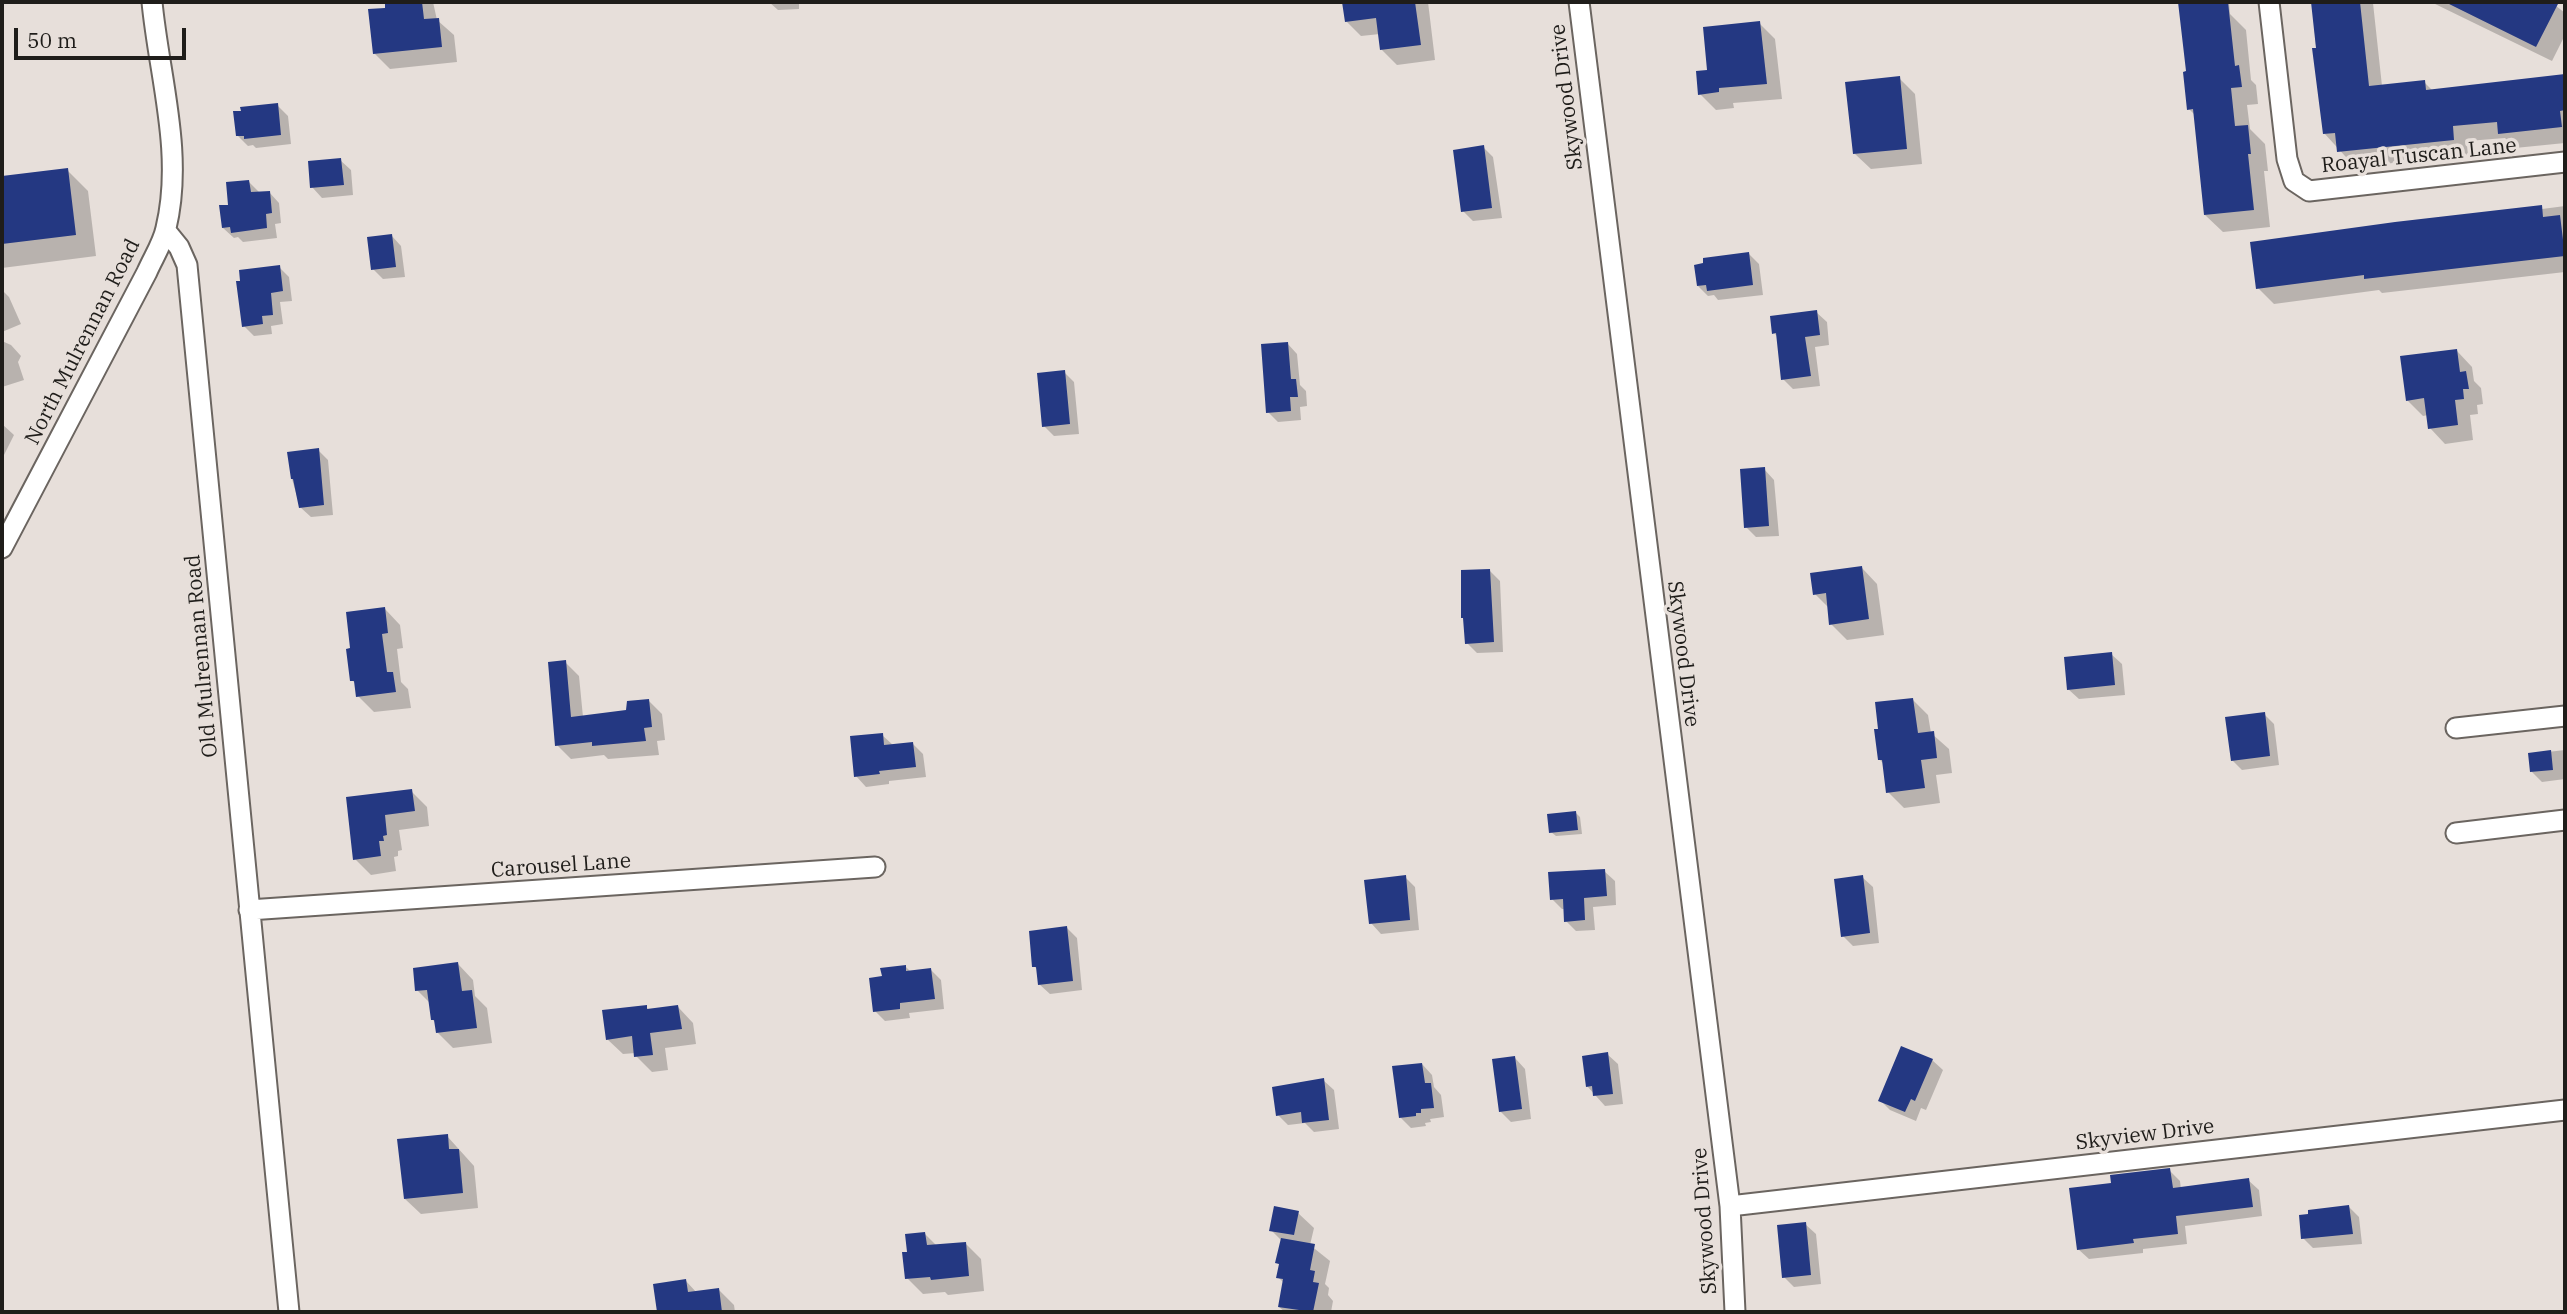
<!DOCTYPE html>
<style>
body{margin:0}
#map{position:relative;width:2567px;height:1314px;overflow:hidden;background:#e7dfda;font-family:"IBM Plex Serif",serif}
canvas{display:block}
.frame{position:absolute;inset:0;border:4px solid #1f1d1a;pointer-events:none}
.scale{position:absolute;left:14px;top:28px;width:172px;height:32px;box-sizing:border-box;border:4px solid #1f1d1a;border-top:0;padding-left:9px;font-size:21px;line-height:24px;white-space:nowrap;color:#1f1d1a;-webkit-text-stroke:5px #e7dfda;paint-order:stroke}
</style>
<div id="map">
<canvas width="2567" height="1314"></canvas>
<div class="frame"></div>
<div class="scale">50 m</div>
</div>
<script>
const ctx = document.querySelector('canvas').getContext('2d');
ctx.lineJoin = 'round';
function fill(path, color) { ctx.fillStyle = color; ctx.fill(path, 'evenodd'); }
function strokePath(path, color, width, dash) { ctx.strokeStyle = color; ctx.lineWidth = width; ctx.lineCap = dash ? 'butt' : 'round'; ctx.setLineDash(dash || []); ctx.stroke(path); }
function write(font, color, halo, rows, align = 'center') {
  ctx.font = font + ' "IBM Plex Serif",serif'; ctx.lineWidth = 7; ctx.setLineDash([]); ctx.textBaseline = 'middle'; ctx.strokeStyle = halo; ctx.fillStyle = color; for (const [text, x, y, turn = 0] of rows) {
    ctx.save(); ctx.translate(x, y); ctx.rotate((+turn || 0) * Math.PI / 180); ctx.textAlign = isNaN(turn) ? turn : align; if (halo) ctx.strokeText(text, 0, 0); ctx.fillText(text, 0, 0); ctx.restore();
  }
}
const shadow = new Path2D(`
 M 387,2 L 433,2 L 437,20 L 454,35 L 457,62 L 390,69 L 374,53 L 387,9 Z
 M 769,2 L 799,2 L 799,9 L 778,10 Z
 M 1344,2 L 1428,2 L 1435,60 L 1397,65 L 1382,50 L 1380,34 L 1361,36 L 1346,21 Z
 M 2180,2 L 2229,2 L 2230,14 L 2246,30 L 2251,80 L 2256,85 L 2258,104 L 2247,105 L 2250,129 L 2265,144 L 2268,171 L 2264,171 L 2270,227 L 2223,232 L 2205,215 L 2195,115 L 2189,109 L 2188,73 Z
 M 2312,2 L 2373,3 L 2382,86 L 2424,82 L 2433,91 L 2565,76 L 2565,143 L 2515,148 L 2505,138 L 2468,141 L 2469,155 L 2355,167 L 2324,133 Z
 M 2431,2 L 2551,2 L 2565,13 L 2565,35 L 2552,61 Z
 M 1759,23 L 1775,39 L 1782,99 L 1733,103 L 1734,108 L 1716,110 L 1700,94 L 1709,71 Z
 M 1899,78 L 1915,94 L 1922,164 L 1871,169 L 1855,154 Z
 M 277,105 L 288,116 L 291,144 L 256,148 L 253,145 L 248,146 L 238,136 Z
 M 1483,147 L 1493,157 L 1502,218 L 1473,221 L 1463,211 Z
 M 340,160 L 351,170 L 353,195 L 322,198 L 312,187 Z
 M 67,170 L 88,191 L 96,256 L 2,268 L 2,178 Z
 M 249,182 L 259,192 L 269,192 L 279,203 L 281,223 L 275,224 L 277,238 L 243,242 L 238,237 L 234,238 L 223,228 L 230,206 Z
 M 2565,206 L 2565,272 L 2382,293 L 2379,290 L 2274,304 L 2258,288 L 2542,209 Z
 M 391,235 L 401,246 L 405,277 L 383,279 L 373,269 Z
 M 1749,254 L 1759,264 L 1763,295 L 1718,300 L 1714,295 L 1708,296 L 1698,286 Z
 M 279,267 L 289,277 L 292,301 L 280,302 L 283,324 L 271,326 L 272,334 L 254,336 L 244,326 Z
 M 2,290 L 9,297 L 21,324 L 2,332 Z
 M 1816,312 L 1827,322 L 1829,345 L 1815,347 L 1820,386 L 1793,389 L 1783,379 L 1778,337 L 1774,333 Z
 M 2,341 L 11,345 L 21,356 L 18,362 L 24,380 L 2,387 Z
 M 1287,343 L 1297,354 L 1300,385 L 1306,391 L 1307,406 L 1300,407 L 1301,420 L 1278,422 L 1268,412 Z
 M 2457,351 L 2472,367 L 2474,381 L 2481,388 L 2483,404 L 2477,405 L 2478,414 L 2470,415 L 2473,440 L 2445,444 L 2430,428 L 2428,415 L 2423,416 L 2407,400 Z
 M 1064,372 L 1074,382 L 1079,434 L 1054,436 L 1044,426 Z
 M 2,424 L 14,435 L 2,459 Z
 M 318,450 L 328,460 L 333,515 L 311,517 L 300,507 L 292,479 Z
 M 1764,469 L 1774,480 L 1779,536 L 1756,537 L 1746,527 Z
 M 1862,568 L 1877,584 L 1884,635 L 1847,640 L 1831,624 L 1829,608 L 1815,594 Z
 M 1490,571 L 1500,581 L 1503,652 L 1477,653 L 1467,643 Z
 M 385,609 L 400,625 L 403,648 L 397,649 L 401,682 L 408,689 L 411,708 L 374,712 L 358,696 L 357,685 L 352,680 Z
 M 2111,654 L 2122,664 L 2125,695 L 2079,699 L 2068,689 Z
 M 565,662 L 579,676 L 583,717 L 627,711 L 648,700 L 662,714 L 665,740 L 657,741 L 659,755 L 608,759 L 604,755 L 571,759 L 557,745 Z
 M 1913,700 L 1928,715 L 1931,733 L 1949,749 L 1952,773 L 1936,775 L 1940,803 L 1904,808 L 1888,792 L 1885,765 L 1880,760 L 1880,730 Z
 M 2264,714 L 2274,724 L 2279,765 L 2242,770 L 2232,760 Z
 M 882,735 L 893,745 L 913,744 L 923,754 L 926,777 L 889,781 L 889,784 L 866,787 L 856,776 Z
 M 2565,750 L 2565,779 L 2542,782 L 2532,772 L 2530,754 Z
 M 411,791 L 427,807 L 429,826 L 399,830 L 402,850 L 398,851 L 398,856 L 394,857 L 396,871 L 371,875 L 355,859 L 347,799 Z
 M 1575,812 L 1580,817 L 1582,834 L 1556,836 L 1551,832 Z
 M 1604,871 L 1615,881 L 1616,905 L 1593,907 L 1595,930 L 1576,931 L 1566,921 L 1565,909 L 1562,909 L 1552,899 Z
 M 1405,877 L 1415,887 L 1419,930 L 1381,934 L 1371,923 Z
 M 1862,877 L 1873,887 L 1879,943 L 1853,946 L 1843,936 Z
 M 1067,928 L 1077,938 L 1082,990 L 1050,994 L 1039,984 L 1038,970 L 1034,966 Z
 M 458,964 L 473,980 L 475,996 L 487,1008 L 492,1043 L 453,1048 L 437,1032 L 436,1023 L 432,1019 L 430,1003 L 417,990 Z
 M 905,966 L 911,972 L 931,970 L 941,980 L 944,1009 L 909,1013 L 910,1018 L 885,1021 L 875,1011 L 884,978 Z
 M 646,1007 L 650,1011 L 678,1007 L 693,1023 L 696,1044 L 665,1048 L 668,1070 L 652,1072 L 636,1056 L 636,1053 L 623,1054 L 607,1039 Z
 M 1607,1054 L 1618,1064 L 1623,1104 L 1605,1106 L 1587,1086 Z
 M 1515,1058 L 1525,1069 L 1531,1119 L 1511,1122 L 1500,1111 Z
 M 1932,1060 L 1943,1070 L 1926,1110 L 1921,1108 L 1916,1121 L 1890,1110 L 1880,1100 Z
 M 1422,1064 L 1432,1075 L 1434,1087 L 1441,1095 L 1444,1117 L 1430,1119 L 1431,1122 L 1425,1123 L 1426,1126 L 1411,1128 L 1401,1118 Z
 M 1323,1080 L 1334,1090 L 1339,1129 L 1314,1132 L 1305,1123 L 1288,1125 L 1278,1115 Z
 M 447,1136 L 474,1166 L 478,1208 L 421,1214 L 405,1199 Z
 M 2169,1170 L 2180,1181 L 2181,1189 L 2248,1180 L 2259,1190 L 2262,1216 L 2185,1226 L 2187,1244 L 2143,1249 L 2143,1253 L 2089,1259 L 2078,1249 L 2113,1184 Z
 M 2349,1207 L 2359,1217 L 2362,1244 L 2313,1248 L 2303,1238 Z
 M 1298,1213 L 1314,1228 L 1310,1245 L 1330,1261 L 1325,1284 L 1329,1288 L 1328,1295 L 1333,1301 L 1331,1312 L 1285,1312 L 1279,1307 L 1284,1283 L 1278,1277 L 1280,1265 L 1277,1262 L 1282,1241 L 1271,1230 Z
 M 1805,1224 L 1816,1234 L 1821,1284 L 1794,1287 L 1784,1277 Z
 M 925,1234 L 937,1246 L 965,1243 L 981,1259 L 984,1291 L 948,1295 L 945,1292 L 923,1294 L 907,1278 L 909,1253 Z
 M 686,1281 L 697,1293 L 719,1290 L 734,1305 L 735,1312 L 659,1312 L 655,1285 Z`);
const building = new Path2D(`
 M 385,2 L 422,2 L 424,19 L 439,18 L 442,47 L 373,54 L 368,9 L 385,8 Z
 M 1342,2 L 1415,2 L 1421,45 L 1380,50 L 1376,18 L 1345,22 Z
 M 2178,2 L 2228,2 L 2235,66 L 2239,65 L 2242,87 L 2231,88 L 2235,126 L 2248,125 L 2251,154 L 2248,154 L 2254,210 L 2204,215 L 2193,109 L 2187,110 L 2183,72 L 2186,71 Z
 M 2311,2 L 2360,2 L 2369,86 L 2425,80 L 2426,90 L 2565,74 L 2565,110 L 2560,111 L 2562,127 L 2498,134 L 2497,122 L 2453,126 L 2454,140 L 2337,152 L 2335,133 L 2323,134 L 2312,48 L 2316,48 Z
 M 2445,2 L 2559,2 L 2536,47 Z
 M 1760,21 L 1767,84 L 1719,88 L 1719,92 L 1698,95 L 1696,71 L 1707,70 L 1703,27 Z
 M 1900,76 L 1907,149 L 1853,154 L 1845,82 Z
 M 278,103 L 281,135 L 244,139 L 244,136 L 236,136 L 233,111 L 241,111 L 240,107 Z
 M 1484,145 L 1492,208 L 1461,212 L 1453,150 Z
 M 341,158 L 344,185 L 310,188 L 308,161 Z
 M 68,168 L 76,235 L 2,244 L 2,176 Z
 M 249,180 L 251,192 L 270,191 L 272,213 L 266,214 L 267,228 L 231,233 L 230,227 L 222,228 L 219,205 L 228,205 L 226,182 Z
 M 2542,205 L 2543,217 L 2560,215 L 2565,256 L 2364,279 L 2364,275 L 2256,289 L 2250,242 L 2395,222 Z
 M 392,234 L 396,267 L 371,270 L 367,237 Z
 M 1749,252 L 1753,285 L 1707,291 L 1706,285 L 1697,286 L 1694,265 L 1703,263 L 1703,258 Z
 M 280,265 L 283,291 L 271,293 L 273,315 L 262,316 L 263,324 L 242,327 L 236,281 L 240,281 L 239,270 Z
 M 1817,310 L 1820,335 L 1805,337 L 1811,376 L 1781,380 L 1776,333 L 1772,334 L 1770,316 Z
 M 1288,342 L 1291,379 L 1296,379 L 1298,397 L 1290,397 L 1291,411 L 1266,413 L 1261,344 Z
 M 2457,349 L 2460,372 L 2466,371 L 2469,389 L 2463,389 L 2464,399 L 2455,400 L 2458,425 L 2428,429 L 2424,398 L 2406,401 L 2400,356 Z
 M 1065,370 L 1070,424 L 1042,427 L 1037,373 Z
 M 319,448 L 324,505 L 299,508 L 293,479 L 291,479 L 287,452 Z
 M 1765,467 L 1769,526 L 1744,528 L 1740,469 Z
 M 1862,566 L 1869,619 L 1829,625 L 1826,593 L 1813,595 L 1810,573 Z
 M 1490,569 L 1494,642 L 1465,644 L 1463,618 L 1461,618 L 1461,570 Z
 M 385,607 L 388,633 L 382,634 L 387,672 L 393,672 L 396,692 L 356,697 L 354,681 L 350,681 L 346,649 L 350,648 L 346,612 Z
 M 2112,652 L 2115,685 L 2067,690 L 2064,657 Z
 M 566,660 L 571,717 L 626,710 L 627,701 L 649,699 L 652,727 L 644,728 L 646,741 L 592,746 L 592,742 L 555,746 L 548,662 Z
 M 1913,698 L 1918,733 L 1934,731 L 1937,758 L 1921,760 L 1925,788 L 1886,793 L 1882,760 L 1878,760 L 1874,729 L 1878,729 L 1875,702 Z
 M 2265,712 L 2270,756 L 2231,761 L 2225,717 Z
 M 883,733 L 884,745 L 913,742 L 916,767 L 879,771 L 880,774 L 854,777 L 850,736 Z
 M 2551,750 L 2553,770 L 2530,772 L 2528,753 Z
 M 412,789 L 415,811 L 385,815 L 387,835 L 383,836 L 384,841 L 379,841 L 381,856 L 353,860 L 346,797 Z
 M 1576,811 L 1578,830 L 1549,833 L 1547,814 Z
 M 1605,869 L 1607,896 L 1584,898 L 1585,920 L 1564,922 L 1563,899 L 1550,900 L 1548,872 Z
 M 1406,875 L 1410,920 L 1369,924 L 1364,880 Z
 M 1863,875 L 1870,933 L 1841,937 L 1834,879 Z
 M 1067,926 L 1073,981 L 1038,985 L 1036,967 L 1032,967 L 1029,931 Z
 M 458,962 L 462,991 L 472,990 L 477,1028 L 436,1033 L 434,1020 L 431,1020 L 427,990 L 415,991 L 413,968 Z
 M 906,965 L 906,971 L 931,968 L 935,999 L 900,1003 L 900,1009 L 873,1012 L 869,978 L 882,976 L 880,968 Z
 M 647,1005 L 647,1009 L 678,1005 L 682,1029 L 650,1033 L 653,1055 L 634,1057 L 632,1036 L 606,1040 L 602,1010 Z
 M 1901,1046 L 1933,1059 L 1915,1101 L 1911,1099 L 1905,1112 L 1878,1101 Z
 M 1608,1052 L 1613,1094 L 1593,1096 L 1592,1086 L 1586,1087 L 1582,1056 Z
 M 1515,1056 L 1522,1109 L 1499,1112 L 1492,1059 Z
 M 1422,1063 L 1425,1083 L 1431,1083 L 1434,1108 L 1421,1109 L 1421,1113 L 1416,1113 L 1416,1116 L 1399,1118 L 1392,1066 Z
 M 1324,1078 L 1329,1120 L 1302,1123 L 1301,1112 L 1276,1116 L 1272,1087 Z
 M 448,1134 L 449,1149 L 459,1149 L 463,1193 L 404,1199 L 397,1139 Z
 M 2170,1168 L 2173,1188 L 2249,1178 L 2253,1207 L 2176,1216 L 2178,1234 L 2133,1239 L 2134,1243 L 2077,1250 L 2069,1188 L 2111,1183 L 2110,1175 Z
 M 2349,1205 L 2353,1234 L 2301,1239 L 2299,1215 L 2308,1214 L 2308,1210 Z
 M 1274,1206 L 1299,1211 L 1294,1235 L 1269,1231 Z
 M 1806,1222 L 1811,1275 L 1782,1278 L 1777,1225 Z
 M 925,1232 L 927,1245 L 966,1242 L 969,1276 L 931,1280 L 930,1277 L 905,1279 L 902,1252 L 907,1252 L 905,1234 Z
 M 1281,1238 L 1315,1244 L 1310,1270 L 1315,1271 L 1313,1282 L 1319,1283 L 1313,1312 L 1278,1307 L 1283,1279 L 1276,1278 L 1279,1264 L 1275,1263 Z
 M 686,1279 L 688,1292 L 719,1288 L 722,1312 L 657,1312 L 653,1284 Z`);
const street = new Path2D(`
 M 1579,2 L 1730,1206 L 1735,1312
 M 2269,2 L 2287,159 L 2294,181 L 2309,191 L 2565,162
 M 166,231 L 179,247 L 187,265 L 289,1312
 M 2,548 L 147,272 C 153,258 163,243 166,228 C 184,153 159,76 152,2
 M 2456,728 L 2565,716
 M 2456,833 L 2565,820
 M 249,910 L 875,867
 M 1730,1206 L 2565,1110`);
const streetNames = [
 ["Skywood Drive",1567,97,-97],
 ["Roayal Tuscan Lane",2419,156,-6],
 ["North Mulrennan Road",83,342,-63],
 ["Skywood Drive",1683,654,83],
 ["Old Mulrennan Road",202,656,-95],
 ["Carousel Lane",561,866,-4],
 ["Skyview Drive",2145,1135,-7],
 ["Skywood Drive",1705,1221,-94]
];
fill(shadow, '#0003');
fill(building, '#243882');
strokePath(street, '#6b6560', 23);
strokePath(street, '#fff', 19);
write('21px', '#1f1d1a', '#e7dfda', streetNames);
</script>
